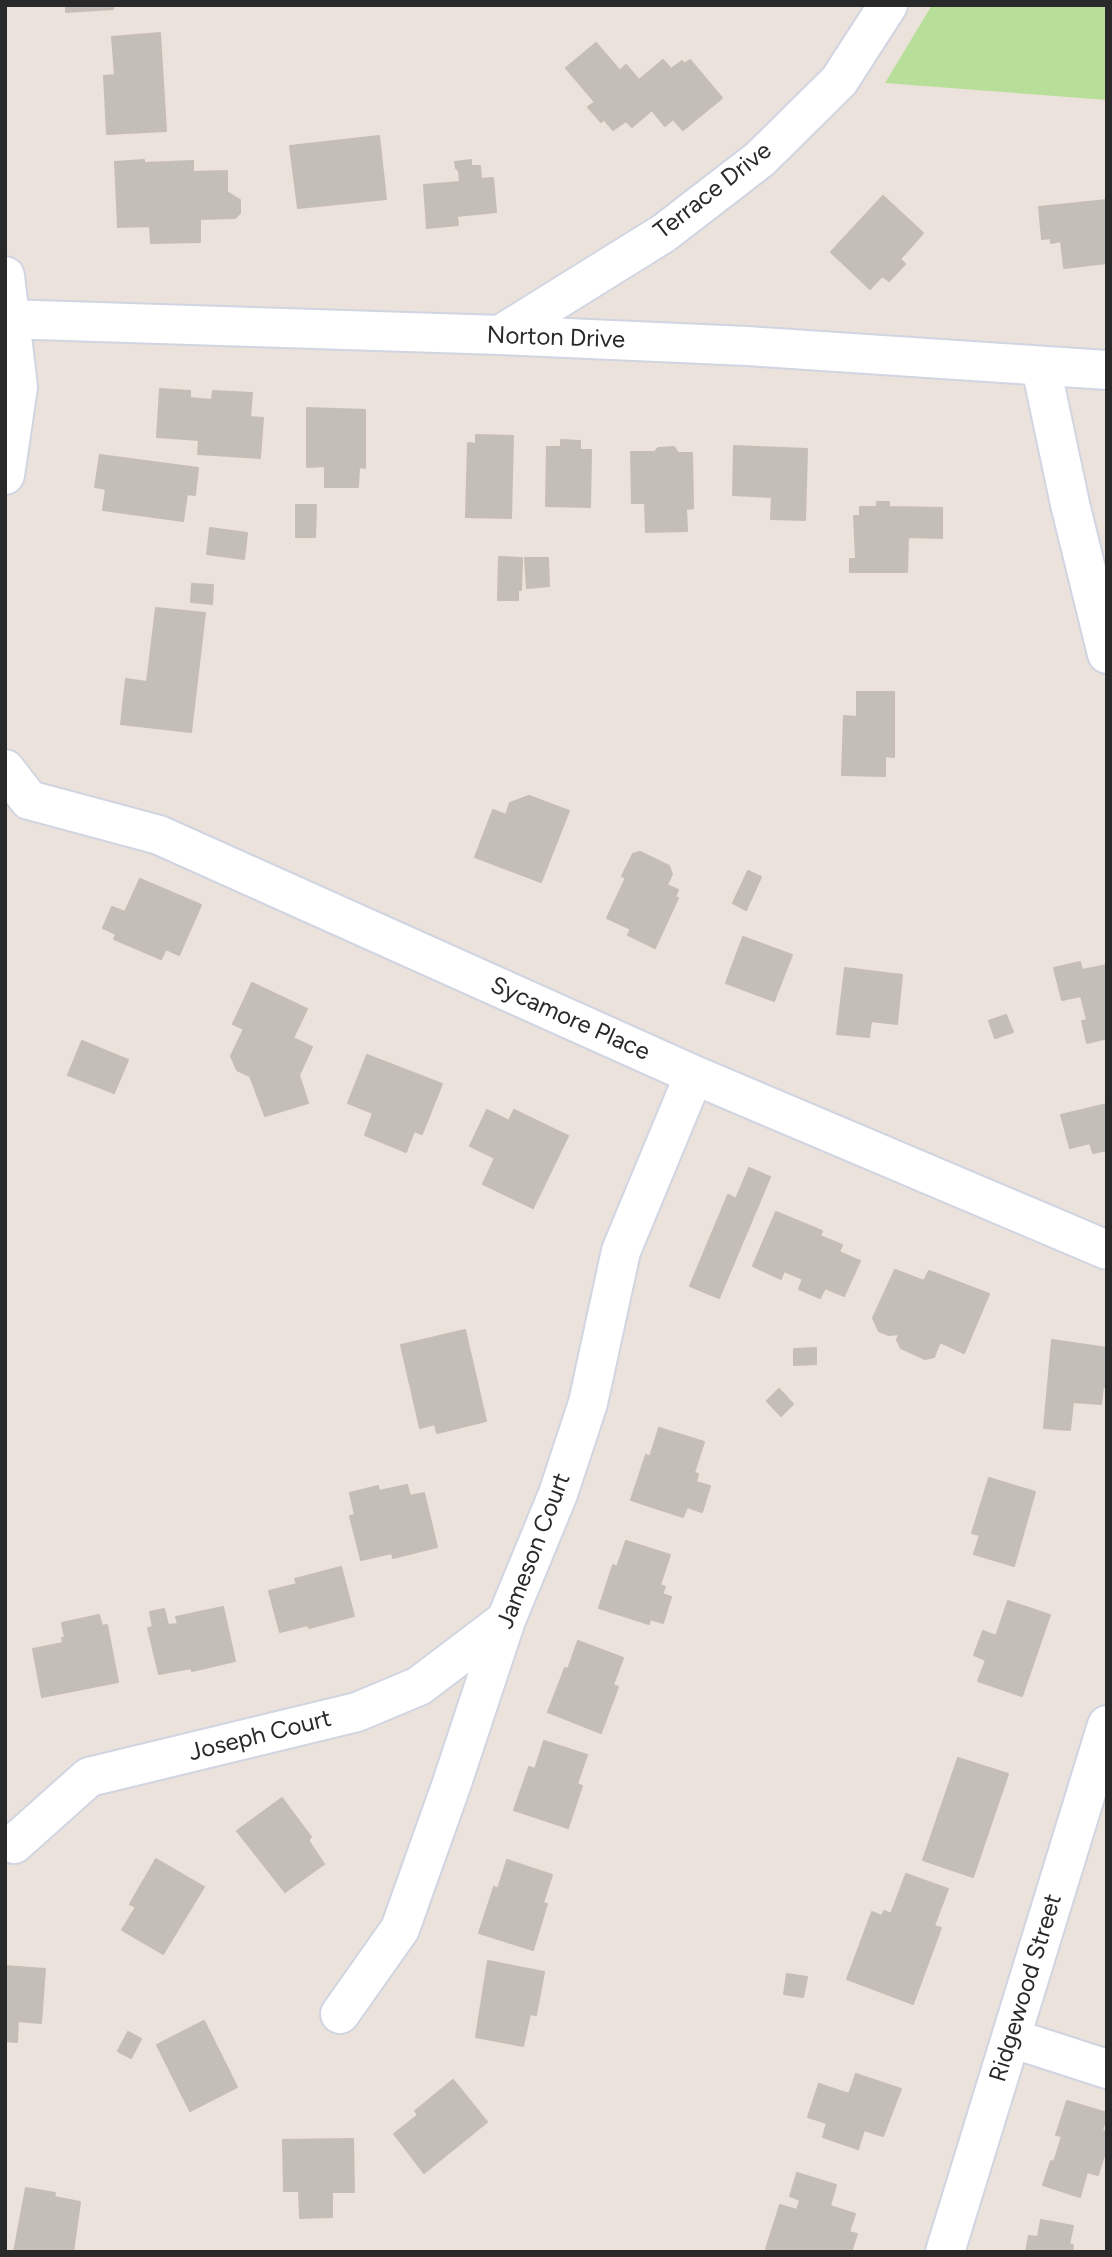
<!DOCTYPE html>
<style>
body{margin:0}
#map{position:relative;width:1112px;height:2257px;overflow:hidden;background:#ebe2db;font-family:Figtree,sans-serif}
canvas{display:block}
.frame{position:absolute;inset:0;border:7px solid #292929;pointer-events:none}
</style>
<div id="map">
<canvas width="1112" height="2257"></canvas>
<div class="frame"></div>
</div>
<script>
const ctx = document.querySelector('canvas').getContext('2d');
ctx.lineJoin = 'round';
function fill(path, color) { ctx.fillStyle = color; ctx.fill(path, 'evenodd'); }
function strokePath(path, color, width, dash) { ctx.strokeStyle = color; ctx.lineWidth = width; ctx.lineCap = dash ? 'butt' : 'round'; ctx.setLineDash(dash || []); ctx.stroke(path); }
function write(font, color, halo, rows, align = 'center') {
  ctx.font = font + ' Figtree,sans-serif'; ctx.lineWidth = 7; ctx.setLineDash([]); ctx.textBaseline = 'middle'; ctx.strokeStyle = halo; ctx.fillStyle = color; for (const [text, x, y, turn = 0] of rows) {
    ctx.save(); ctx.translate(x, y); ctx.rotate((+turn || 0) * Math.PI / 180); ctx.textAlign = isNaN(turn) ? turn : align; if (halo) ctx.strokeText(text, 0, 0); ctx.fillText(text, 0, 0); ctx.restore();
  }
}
const green = new Path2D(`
 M 932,5 L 1107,5 L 1107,100 L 885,83 Z`);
const building = new Path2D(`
 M 66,5 L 113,5 L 113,9 L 66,12 Z
 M 160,33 L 166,131 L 107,134 L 104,76 L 115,75 L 112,37 Z
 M 596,43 L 620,71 L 626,65 L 639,80 L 663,60 L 671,69 L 682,61 L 684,64 L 690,60 L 722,98 L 683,130 L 673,119 L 665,126 L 652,110 L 632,127 L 626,121 L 613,130 L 604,119 L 601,122 L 588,107 L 595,102 L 566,68 Z
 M 379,136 L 386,199 L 298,208 L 290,146 Z
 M 144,160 L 144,163 L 193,161 L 193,172 L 227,171 L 227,192 L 240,200 L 240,213 L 235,218 L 200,219 L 200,242 L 151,243 L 150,226 L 118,227 L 115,162 Z
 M 471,160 L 471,166 L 480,166 L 481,179 L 493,178 L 496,212 L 457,216 L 458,225 L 427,228 L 424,185 L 460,182 L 459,171 L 456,168 L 455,162 Z
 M 883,196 L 923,233 L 900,259 L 905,264 L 889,281 L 882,276 L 870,289 L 831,252 Z
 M 1107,200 L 1107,263 L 1064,268 L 1061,241 L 1051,243 L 1051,238 L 1042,239 L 1039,207 Z
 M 160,389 L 190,391 L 190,398 L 212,400 L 213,391 L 252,393 L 250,417 L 263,418 L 260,458 L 198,454 L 199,440 L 157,437 Z
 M 307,408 L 365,410 L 365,468 L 359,467 L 358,487 L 325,487 L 325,466 L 307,467 Z
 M 476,435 L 513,436 L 511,518 L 466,517 L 468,443 L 476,444 Z
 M 561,440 L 580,441 L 580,450 L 591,450 L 590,507 L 546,506 L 547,447 L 561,447 Z
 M 734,446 L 807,449 L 805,520 L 771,519 L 772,497 L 733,495 Z
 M 674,447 L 678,453 L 692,453 L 693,508 L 686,509 L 687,531 L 646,532 L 645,503 L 632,503 L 631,452 L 655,452 L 658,448 Z
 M 100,455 L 198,468 L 195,495 L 187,494 L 183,521 L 103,510 L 106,489 L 95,487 Z
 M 877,502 L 889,502 L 889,507 L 942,508 L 942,538 L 908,537 L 907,572 L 850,572 L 850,559 L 856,559 L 854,516 L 860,516 L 860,507 L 877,507 Z
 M 296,505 L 316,505 L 315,537 L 296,537 Z
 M 210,528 L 247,533 L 244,559 L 207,554 Z
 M 499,557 L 522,558 L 521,590 L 518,590 L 518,600 L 498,600 Z
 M 525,558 L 548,558 L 549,586 L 527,588 Z
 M 192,584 L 213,585 L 212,604 L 191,602 Z
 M 156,608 L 205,613 L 191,732 L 121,724 L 126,679 L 147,682 Z
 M 857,692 L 894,692 L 894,757 L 885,756 L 885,776 L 842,775 L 844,716 L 857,717 Z
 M 529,796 L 569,811 L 541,882 L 475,857 L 493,810 L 506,815 L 510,803 Z
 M 640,852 L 669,866 L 672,874 L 667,885 L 678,890 L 675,897 L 678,898 L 655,948 L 628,935 L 631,929 L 607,918 L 626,878 L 622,876 L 633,854 Z
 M 748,871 L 761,877 L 746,910 L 733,903 Z
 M 140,879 L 201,905 L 179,955 L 166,949 L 161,959 L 114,939 L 116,934 L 103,928 L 112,907 L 125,912 Z
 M 743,937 L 792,955 L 774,1001 L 726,983 Z
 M 1080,962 L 1082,970 L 1107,965 L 1107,1038 L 1087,1043 L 1082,1021 L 1087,1020 L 1081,996 L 1062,1000 L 1054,968 Z
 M 845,968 L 902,975 L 897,1024 L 871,1021 L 869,1037 L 837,1034 Z
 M 252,983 L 307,1009 L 293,1038 L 312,1047 L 299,1075 L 308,1103 L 265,1116 L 250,1076 L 237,1070 L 231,1056 L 244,1029 L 233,1024 Z
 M 1006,1015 L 1013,1032 L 995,1038 L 989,1021 Z
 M 82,1041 L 128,1060 L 114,1093 L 68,1075 Z
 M 367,1055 L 442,1084 L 422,1134 L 414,1131 L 406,1152 L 365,1135 L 373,1113 L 348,1103 Z
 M 1107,1104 L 1107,1150 L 1093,1153 L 1090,1143 L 1070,1148 L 1061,1115 Z
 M 487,1110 L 509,1121 L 514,1110 L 568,1136 L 533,1208 L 483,1184 L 495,1158 L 470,1146 Z
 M 749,1168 L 770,1177 L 719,1298 L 690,1286 L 728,1195 L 736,1199 Z
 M 776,1212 L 822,1231 L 820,1236 L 842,1245 L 839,1252 L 860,1261 L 844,1296 L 825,1288 L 820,1298 L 799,1289 L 803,1279 L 784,1271 L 781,1279 L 753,1266 Z
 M 895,1270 L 924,1281 L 929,1271 L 989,1294 L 964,1353 L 940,1342 L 934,1357 L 925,1359 L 901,1348 L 897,1340 L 899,1334 L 889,1335 L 879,1331 L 873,1318 Z
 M 465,1330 L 486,1421 L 437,1433 L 435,1424 L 420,1428 L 401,1345 Z
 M 1052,1340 L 1107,1348 L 1107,1387 L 1103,1387 L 1101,1404 L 1073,1402 L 1070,1430 L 1044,1428 Z
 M 816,1348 L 816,1364 L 794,1365 L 794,1349 Z
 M 779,1389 L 793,1404 L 781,1416 L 767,1401 Z
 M 659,1428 L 704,1442 L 694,1473 L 698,1474 L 696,1482 L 710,1486 L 702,1512 L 687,1507 L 683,1517 L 631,1500 L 646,1455 L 650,1457 Z
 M 989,1478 L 1035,1492 L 1014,1566 L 974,1554 L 980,1535 L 972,1533 Z
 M 407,1485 L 410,1496 L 424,1493 L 437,1547 L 393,1558 L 392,1553 L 361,1560 L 350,1516 L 355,1515 L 350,1493 L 378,1486 L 379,1491 Z
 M 626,1541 L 670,1555 L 660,1585 L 665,1587 L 662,1594 L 671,1597 L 663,1623 L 650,1619 L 649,1624 L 599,1608 L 613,1565 L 617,1567 Z
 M 341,1567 L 354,1616 L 309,1628 L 308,1625 L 280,1632 L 269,1591 L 297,1584 L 295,1579 Z
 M 1008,1601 L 1050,1615 L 1022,1696 L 978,1681 L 986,1660 L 974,1655 L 983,1631 L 996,1636 Z
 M 223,1607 L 235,1661 L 192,1671 L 191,1668 L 159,1674 L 148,1628 L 153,1627 L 150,1612 L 164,1609 L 168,1625 L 178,1624 L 176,1617 Z
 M 99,1615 L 102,1626 L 107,1625 L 118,1682 L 42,1697 L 33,1649 L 63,1643 L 62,1638 L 65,1638 L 62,1623 Z
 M 578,1641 L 623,1658 L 613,1685 L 618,1687 L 601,1733 L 548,1712 L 565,1668 L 568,1669 Z
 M 544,1741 L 587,1755 L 577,1784 L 582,1786 L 568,1828 L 514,1810 L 529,1767 L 535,1769 Z
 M 958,1758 L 1008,1774 L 973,1877 L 923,1860 Z
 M 282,1798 L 311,1837 L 308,1840 L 324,1864 L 285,1892 L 237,1831 Z
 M 156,1859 L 204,1887 L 163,1954 L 122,1930 L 136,1907 L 130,1904 Z
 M 507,1860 L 552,1875 L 543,1903 L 547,1904 L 533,1950 L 479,1933 L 494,1887 L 498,1889 Z
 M 906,1874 L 948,1889 L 934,1926 L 941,1928 L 913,2004 L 847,1979 L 872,1912 L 882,1916 L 884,1911 L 891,1914 Z
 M 488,1961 L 544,1972 L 536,2015 L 530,2014 L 523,2046 L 476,2037 Z
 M 5,1966 L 45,1969 L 41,2023 L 18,2021 L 17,2042 L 5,2041 Z
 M 787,1974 L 807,1977 L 803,1997 L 784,1994 Z
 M 204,2021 L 237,2087 L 190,2111 L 157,2045 Z
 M 128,2032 L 141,2039 L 131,2058 L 118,2051 Z
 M 856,2074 L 901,2089 L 883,2136 L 864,2130 L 858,2149 L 823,2137 L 827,2123 L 808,2117 L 819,2084 L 849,2094 Z
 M 453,2080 L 487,2122 L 424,2173 L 394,2134 L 418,2115 L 415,2111 Z
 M 1067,2101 L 1107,2113 L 1102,2131 L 1107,2132 L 1107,2146 L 1098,2175 L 1087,2172 L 1080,2197 L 1043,2185 L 1051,2161 L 1054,2162 L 1062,2136 L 1056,2135 Z
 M 353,2139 L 354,2192 L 332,2192 L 332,2217 L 300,2218 L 299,2191 L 284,2191 L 283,2140 Z
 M 797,2173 L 836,2185 L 830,2206 L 855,2214 L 849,2232 L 857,2234 L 851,2252 L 843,2250 L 843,2252 L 777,2252 L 766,2249 L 780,2205 L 797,2210 L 800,2200 L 790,2196 Z
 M 26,2188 L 55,2193 L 54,2197 L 80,2202 L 73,2252 L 14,2252 Z
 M 1041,2220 L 1073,2226 L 1069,2244 L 1073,2245 L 1072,2252 L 1026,2252 L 1029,2236 L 1038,2237 Z`);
const minor = new Path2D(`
 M 5,276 L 18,387 L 5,475
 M 5,319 L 500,335 L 747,346 L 1107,370
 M 500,335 L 664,233 L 760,159 L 839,81 L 888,5
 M 1041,367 L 1070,504 L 1107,654
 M 5,769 L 29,800 L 159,835 L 694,1075 L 1107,1250
 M 14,1844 L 89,1777 L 357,1712 L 419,1686 L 506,1620
 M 340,2014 L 400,1929 L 452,1783 L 506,1620 L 558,1494 L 588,1403 L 621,1251 L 694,1075
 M 1011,2038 L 1107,2069
 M 945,2252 L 1107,1725`);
const streetNames = [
 ["Terrace Drive",713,191,-38],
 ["Norton Drive",556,338,2],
 ["Sycamore Place",570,1019,24],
 ["Jameson Court",534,1551,-69],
 ["Joseph Court",260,1736,-14],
 ["Ridgewood Street",1026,1988,-73]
];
fill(green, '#b7df99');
fill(building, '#c3beb7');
strokePath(building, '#c6beb5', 2);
strokePath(minor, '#d0d5e1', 42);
strokePath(minor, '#fff', 38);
write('24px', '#292929', '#fff', streetNames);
</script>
